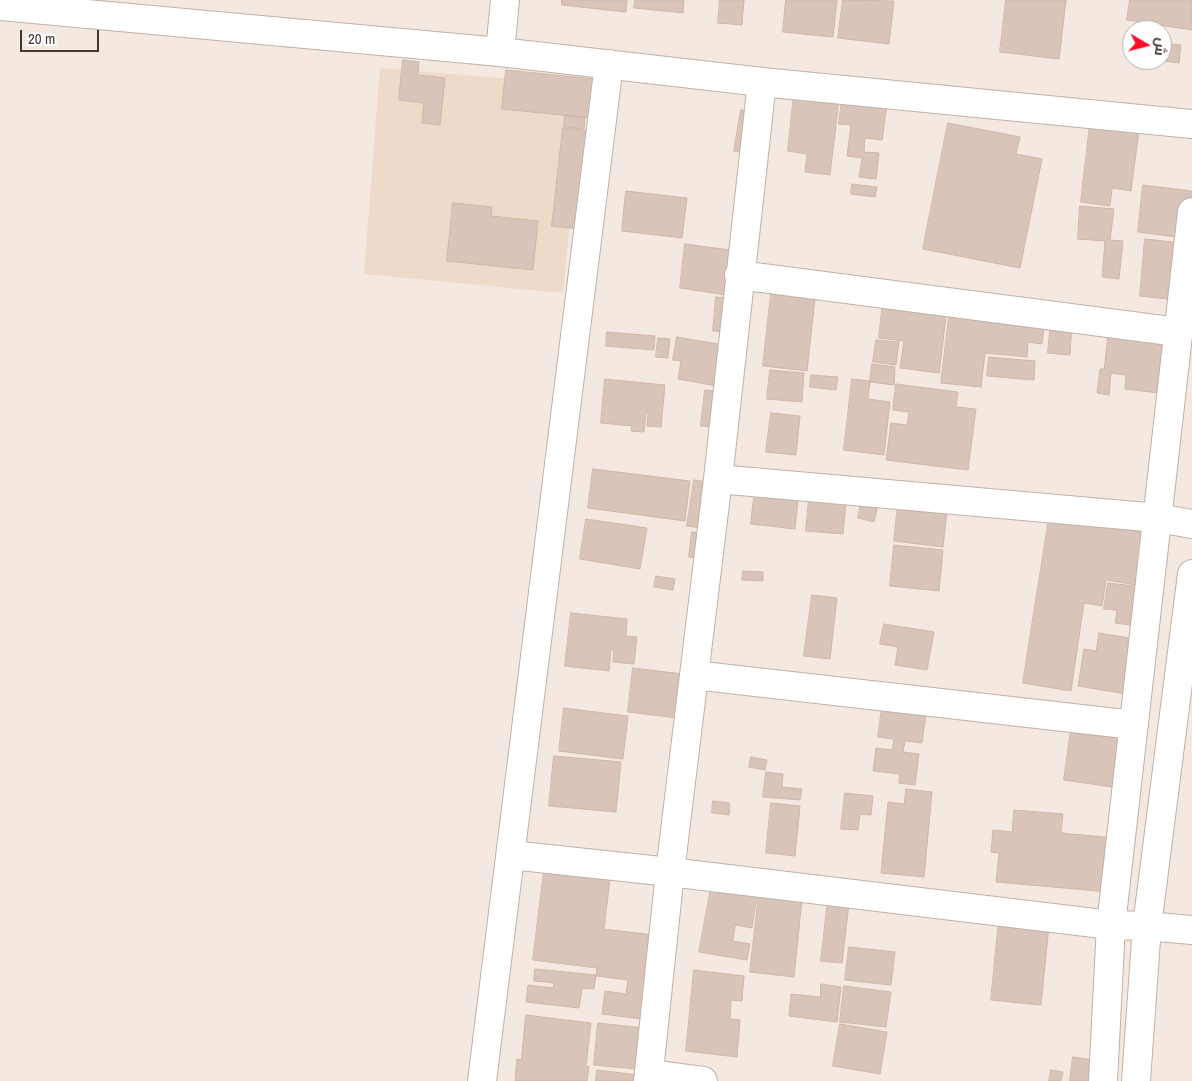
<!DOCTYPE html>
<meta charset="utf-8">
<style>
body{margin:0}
#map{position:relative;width:1192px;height:1081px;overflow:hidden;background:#f3e9e1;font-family:"Archivo Narrow",Cairo,sans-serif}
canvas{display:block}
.north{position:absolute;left:1122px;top:20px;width:50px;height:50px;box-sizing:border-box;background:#fff;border:1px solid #b4afad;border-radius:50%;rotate:98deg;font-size:14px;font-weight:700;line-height:20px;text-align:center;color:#443831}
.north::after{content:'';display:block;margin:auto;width:18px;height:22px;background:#ff0c25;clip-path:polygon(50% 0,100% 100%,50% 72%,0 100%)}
.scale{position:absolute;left:20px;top:30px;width:79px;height:22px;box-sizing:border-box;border:2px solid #443831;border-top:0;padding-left:6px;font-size:15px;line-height:18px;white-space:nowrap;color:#443831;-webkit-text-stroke:4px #fff;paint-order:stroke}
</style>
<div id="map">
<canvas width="1192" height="1081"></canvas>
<div class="north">ش</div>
<div class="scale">20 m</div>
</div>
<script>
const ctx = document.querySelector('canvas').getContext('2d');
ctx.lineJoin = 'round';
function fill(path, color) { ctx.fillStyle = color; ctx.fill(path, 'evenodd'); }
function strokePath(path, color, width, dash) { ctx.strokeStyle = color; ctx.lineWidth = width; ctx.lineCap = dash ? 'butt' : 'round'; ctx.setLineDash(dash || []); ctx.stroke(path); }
const education = new Path2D(`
 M 380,68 L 583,85 L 563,293 L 364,274 Z`);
const building = new Path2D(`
 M 562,0 L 627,0 L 626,12 L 562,5 Z
 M 635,0 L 684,0 L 683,13 L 634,8 Z
 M 720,0 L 744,0 L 742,25 L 718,23 Z
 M 786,0 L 837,0 L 833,37 L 783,32 Z
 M 843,0 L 894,1 L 889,44 L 838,38 Z
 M 1006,0 L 1066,0 L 1059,59 L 1000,52 Z
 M 1130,0 L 1192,0 L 1192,30 L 1127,20 Z
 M 1162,43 L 1181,45 L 1179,63 L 1155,60 L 1162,60 Z
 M 403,60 L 419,62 L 418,75 L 445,78 L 440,125 L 422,123 L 424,103 L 399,100 Z
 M 506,70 L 605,80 L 601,119 L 502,109 Z
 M 794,94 L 839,99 L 830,175 L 805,172 L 807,154 L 788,151 Z
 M 842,99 L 887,105 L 882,140 L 865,138 L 864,152 L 879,153 L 876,179 L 859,177 L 862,158 L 847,156 L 851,125 L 839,124 Z
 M 741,110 L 764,114 L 757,155 L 734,151 Z
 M 565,115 L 585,117 L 584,129 L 564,127 Z
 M 948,123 L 1020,137 L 1016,154 L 1042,159 L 1020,268 L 923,249 Z
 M 1090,124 L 1139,130 L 1131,191 L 1112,188 L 1110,206 L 1081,202 Z
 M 563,128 L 600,132 L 589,230 L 552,226 Z
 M 852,184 L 877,187 L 875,197 L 851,194 Z
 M 1143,185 L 1192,191 L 1192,239 L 1138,232 Z
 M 626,191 L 687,198 L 682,238 L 622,231 Z
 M 453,203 L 492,207 L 491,216 L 538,221 L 533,270 L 447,261 Z
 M 1080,206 L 1114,209 L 1110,240 L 1123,241 L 1119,279 L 1102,277 L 1105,241 L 1078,239 Z
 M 1145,239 L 1192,244 L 1186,301 L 1140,296 Z
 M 685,244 L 745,252 L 739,297 L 680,288 Z
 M 772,285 L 816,290 L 807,371 L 763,366 Z
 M 716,297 L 735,299 L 732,332 L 713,331 Z
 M 883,301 L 947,309 L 939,373 L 900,368 L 904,341 L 879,338 Z
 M 950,309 L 1045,319 L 1042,344 L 1028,342 L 1027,357 L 985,353 L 981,387 L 941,383 Z
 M 1051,322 L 1072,323 L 1070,355 L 1048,353 Z
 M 1109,327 L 1183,335 L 1176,395 L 1125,389 L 1126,375 L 1111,373 L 1109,395 L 1097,393 L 1100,369 L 1104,369 Z
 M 607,332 L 655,336 L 654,350 L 606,346 Z
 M 677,337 L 735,347 L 728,388 L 678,379 L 681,361 L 673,360 Z
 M 658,338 L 670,339 L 668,358 L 656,357 Z
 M 876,340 L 899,342 L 896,365 L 873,362 Z
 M 989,357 L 1035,361 L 1034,380 L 987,376 Z
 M 872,364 L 895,367 L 894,385 L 870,382 Z
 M 770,370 L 804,373 L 802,402 L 767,399 Z
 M 811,375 L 838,377 L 836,390 L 810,387 Z
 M 605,379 L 665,385 L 661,427 L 647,426 L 648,412 L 646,412 L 644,432 L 631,431 L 632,426 L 601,423 Z
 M 852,379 L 870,381 L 868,399 L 890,402 L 884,455 L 844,450 Z
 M 896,384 L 958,392 L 956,407 L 976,409 L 968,470 L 886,460 L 891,423 L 907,425 L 909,412 L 893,410 Z
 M 705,390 L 725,392 L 721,428 L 701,426 Z
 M 771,413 L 800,416 L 796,455 L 766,452 Z
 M 593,469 L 690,481 L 685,521 L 588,508 Z
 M 694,480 L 722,484 L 715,530 L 687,526 Z
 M 755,489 L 799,493 L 795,529 L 751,524 Z
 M 809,498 L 846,502 L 843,534 L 806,531 Z
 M 861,502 L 878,505 L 874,522 L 858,518 Z
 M 898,505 L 947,511 L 943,547 L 894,541 Z
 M 1049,518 L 1162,535 L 1154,588 L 1106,580 L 1102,606 L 1084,603 L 1071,691 L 1023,683 Z
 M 586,519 L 647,528 L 640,569 L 580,559 Z
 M 692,532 L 713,535 L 710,560 L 689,557 Z
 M 894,545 L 943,550 L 939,591 L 890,586 Z
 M 743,571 L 763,572 L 763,581 L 742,580 Z
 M 656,576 L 675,579 L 673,590 L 654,587 Z
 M 1108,583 L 1151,588 L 1146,627 L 1115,623 L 1117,610 L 1104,609 Z
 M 812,595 L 837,598 L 830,659 L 804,656 Z
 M 571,613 L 627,619 L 626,636 L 637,637 L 634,664 L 613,662 L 614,650 L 611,650 L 609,671 L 565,666 Z
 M 884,624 L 934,632 L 927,670 L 895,665 L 898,647 L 880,644 Z
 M 1099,633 L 1147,641 L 1138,696 L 1078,686 L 1084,649 L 1096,651 Z
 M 633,668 L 699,676 L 694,720 L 628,712 Z
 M 883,701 L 927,707 L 922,743 L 905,741 L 903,752 L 919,754 L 915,785 L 899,783 L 900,774 L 873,771 L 876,748 L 892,750 L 894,739 L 878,737 Z
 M 564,708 L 628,716 L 623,759 L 559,751 Z
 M 1072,723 L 1140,734 L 1132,790 L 1064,780 Z
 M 554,756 L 621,762 L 616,812 L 549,806 Z
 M 751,757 L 767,760 L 765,770 L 749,767 Z
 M 766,772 L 783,774 L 782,787 L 802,789 L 800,800 L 763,797 Z
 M 906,789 L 932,792 L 924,877 L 881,873 L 888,802 L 904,804 Z
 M 845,793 L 873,796 L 871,815 L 860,814 L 858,830 L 841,829 Z
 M 713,801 L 730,803 L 729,815 L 712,813 Z
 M 771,803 L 800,806 L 795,856 L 766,853 Z
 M 1014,810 L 1063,814 L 1061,833 L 1125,839 L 1120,893 L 996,882 L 999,853 L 991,852 L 993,830 L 1012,832 Z
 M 544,871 L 610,879 L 604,929 L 669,937 L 658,1021 L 602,1014 L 605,991 L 626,994 L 628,980 L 596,976 L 597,968 L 533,960 Z
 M 711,888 L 757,896 L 752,928 L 735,925 L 733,941 L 750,944 L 747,960 L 699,952 Z
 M 759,894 L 802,899 L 794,977 L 750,972 Z
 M 828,900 L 849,903 L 842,963 L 821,961 Z
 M 999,920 L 1049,925 L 1041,1005 L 991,1000 Z
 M 849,947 L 895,952 L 891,985 L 845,980 Z
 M 535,969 L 596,975 L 594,989 L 582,988 L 579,1008 L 526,1002 L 528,985 L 553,988 L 554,983 L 534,981 Z
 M 694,970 L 744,976 L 742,1001 L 731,1000 L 730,1019 L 740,1020 L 737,1057 L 686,1051 Z
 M 821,984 L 841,987 L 837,1022 L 789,1016 L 791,994 L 820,997 Z
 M 844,986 L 891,992 L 886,1027 L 840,1022 Z
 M 526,1015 L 591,1023 L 586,1066 L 589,1067 L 587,1081 L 515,1081 L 517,1059 L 521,1060 Z
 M 598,1023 L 661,1030 L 656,1071 L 594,1065 Z
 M 840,1024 L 887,1032 L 880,1074 L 833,1066 Z
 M 1073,1057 L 1102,1061 L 1099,1081 L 1070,1081 Z
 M 597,1070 L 654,1077 L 654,1081 L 596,1081 Z
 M 1051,1070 L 1063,1072 L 1061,1081 L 1049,1081 Z`);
const street = new Path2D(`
 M 0,6 L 500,52 L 762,82 L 1192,124
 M 500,52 L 505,0
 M 739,275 L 1178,332
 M 718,479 L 1158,518 L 1192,524
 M 694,675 L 1134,725
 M 511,855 L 670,872 L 1111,925 L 1147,926 L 1192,930
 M 649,1074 L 703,1081
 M 482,1081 L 609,64
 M 648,1081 L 670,872 L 718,479 L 762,82
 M 1103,1081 L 1111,925 L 1192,212
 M 1136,1081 L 1147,926 L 1192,574`);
fill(education, '#eedac9');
fill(building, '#d8c4b8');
strokePath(building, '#d1b6a8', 1);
strokePath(street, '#c1b1a6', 30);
strokePath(street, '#fff', 28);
</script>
